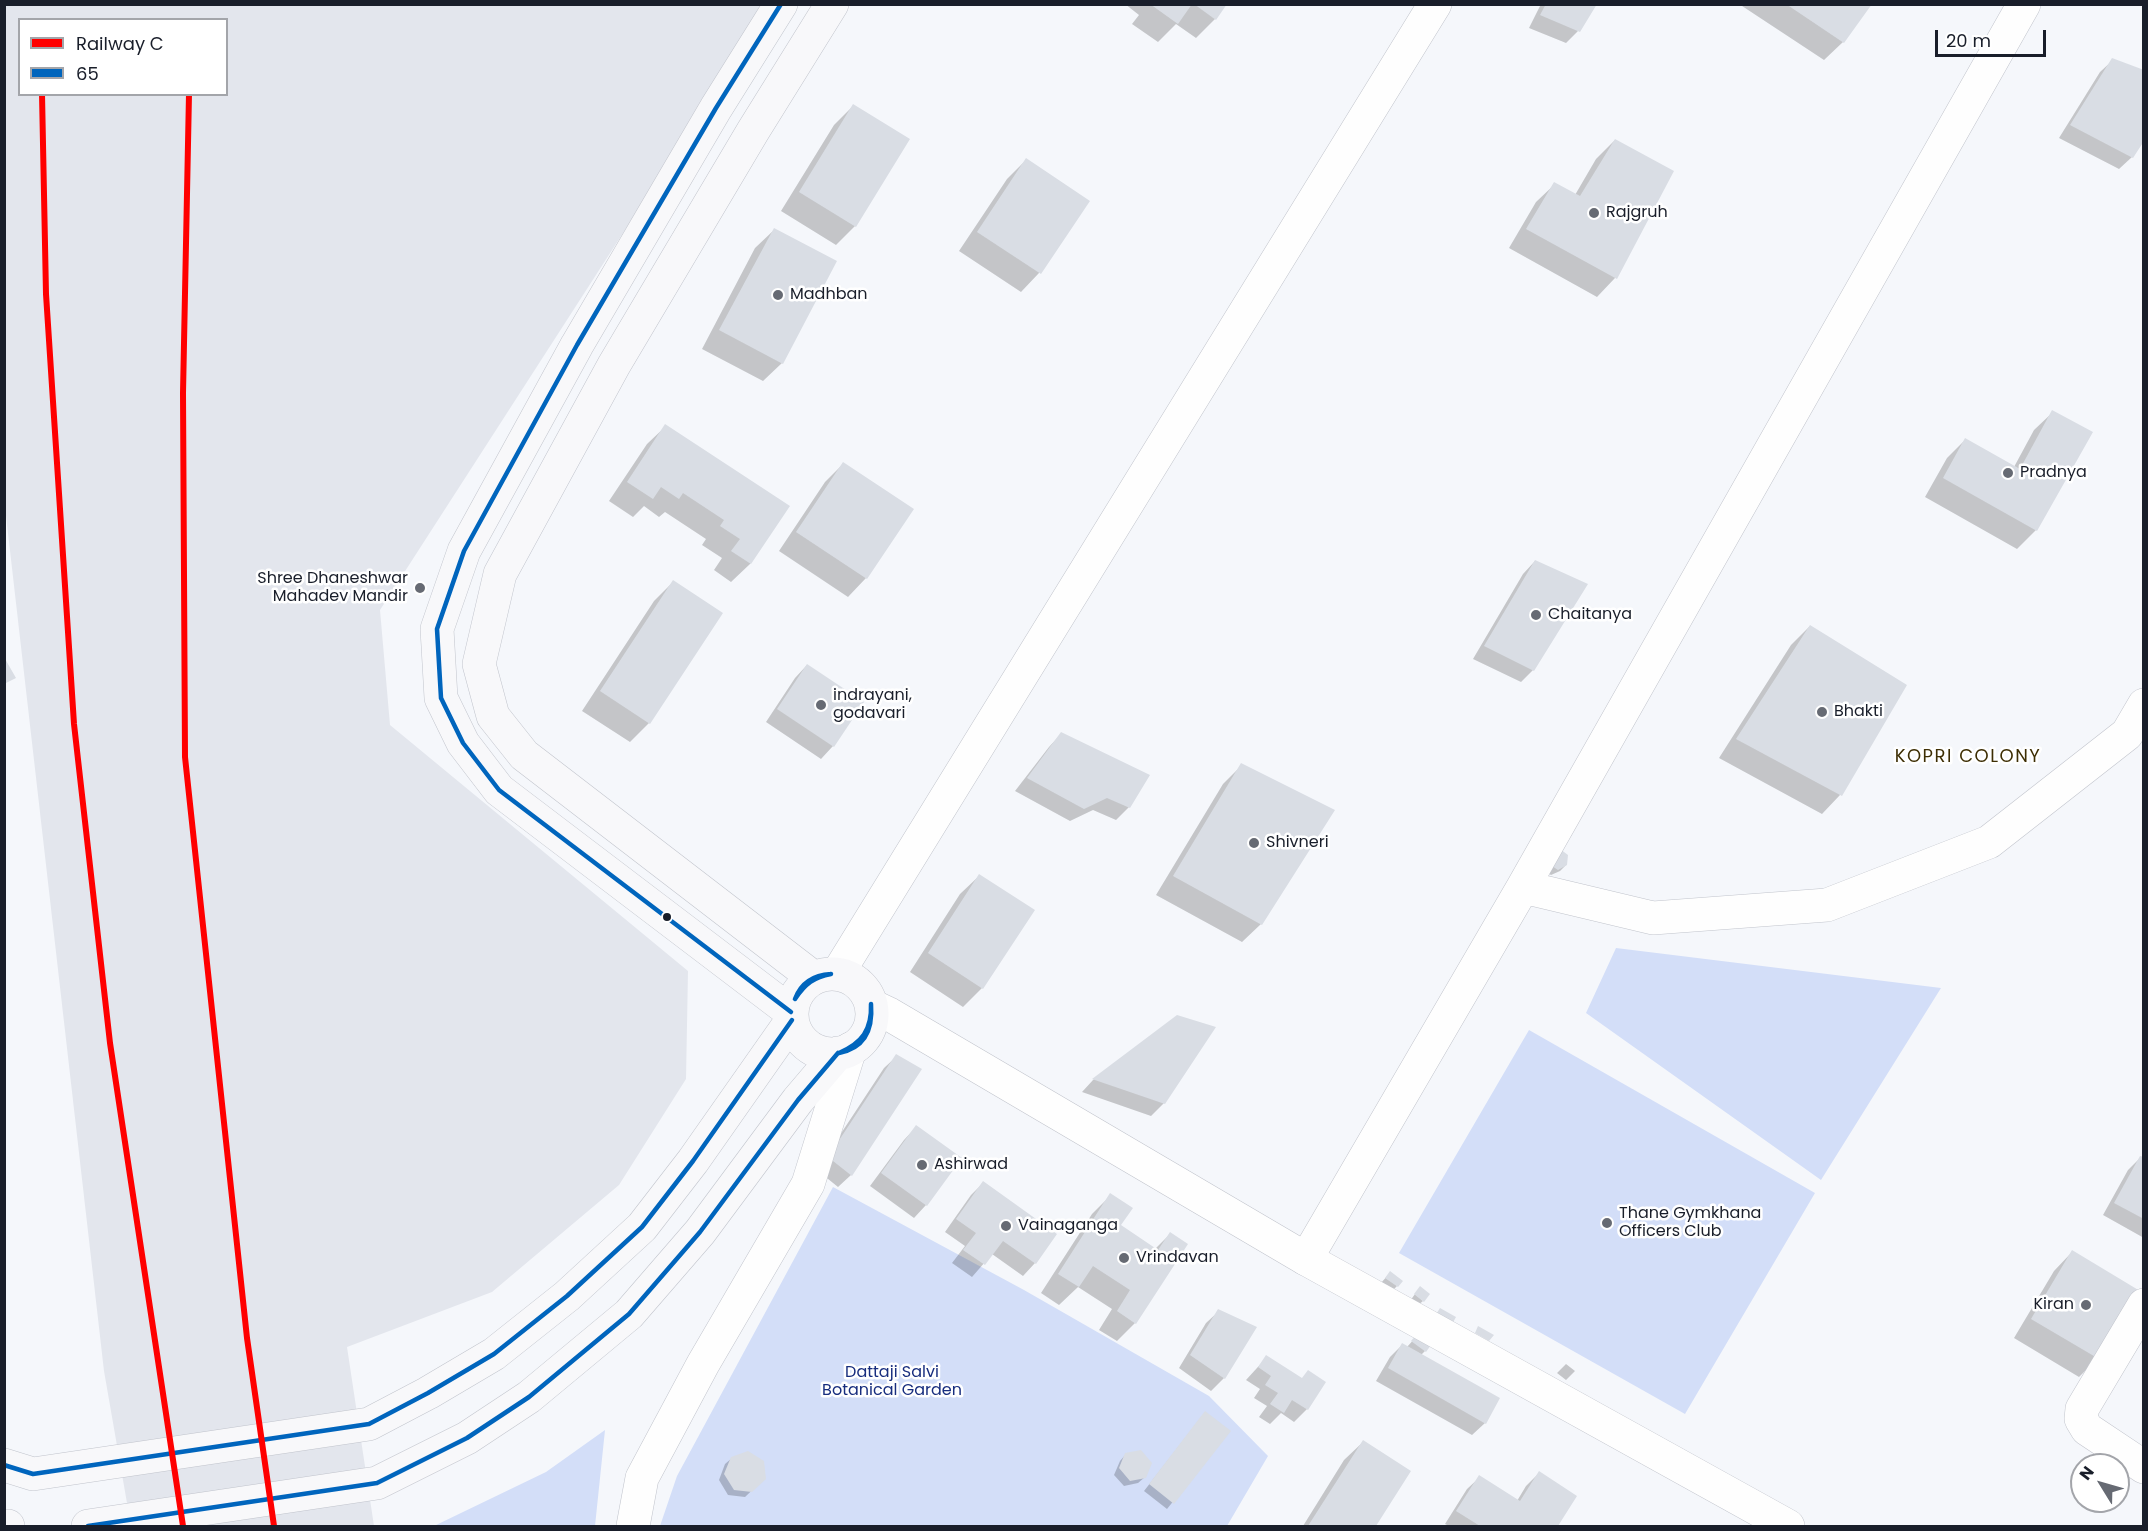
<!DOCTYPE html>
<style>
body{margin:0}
#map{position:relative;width:2148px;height:1531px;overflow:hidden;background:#f5f7fb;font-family:Poppins,sans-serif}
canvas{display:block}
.frame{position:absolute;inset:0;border:6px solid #191e2a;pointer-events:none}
.legend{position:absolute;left:18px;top:18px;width:210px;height:78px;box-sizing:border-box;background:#fff;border:2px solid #a3a5aa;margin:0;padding:8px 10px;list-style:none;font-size:18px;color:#191e2a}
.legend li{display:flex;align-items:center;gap:12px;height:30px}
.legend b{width:30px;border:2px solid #a3a5aa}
.north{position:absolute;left:2070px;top:1453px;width:60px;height:60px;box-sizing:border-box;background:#fff;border:2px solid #a3a5aa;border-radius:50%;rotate:307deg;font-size:16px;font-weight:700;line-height:24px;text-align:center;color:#191e2a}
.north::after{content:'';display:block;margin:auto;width:21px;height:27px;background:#666a73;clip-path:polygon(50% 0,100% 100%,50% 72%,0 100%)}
.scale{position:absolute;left:1935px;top:30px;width:111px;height:27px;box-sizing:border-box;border:3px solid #191e2a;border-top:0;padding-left:8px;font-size:18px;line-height:21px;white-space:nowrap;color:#191e2a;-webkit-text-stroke:4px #fff;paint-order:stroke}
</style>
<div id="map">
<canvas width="2148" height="1531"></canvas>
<div class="frame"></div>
<ul class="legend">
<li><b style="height:8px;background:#f00"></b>Railway C</li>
<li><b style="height:8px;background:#0065bd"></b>65</li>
</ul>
<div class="north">N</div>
<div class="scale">20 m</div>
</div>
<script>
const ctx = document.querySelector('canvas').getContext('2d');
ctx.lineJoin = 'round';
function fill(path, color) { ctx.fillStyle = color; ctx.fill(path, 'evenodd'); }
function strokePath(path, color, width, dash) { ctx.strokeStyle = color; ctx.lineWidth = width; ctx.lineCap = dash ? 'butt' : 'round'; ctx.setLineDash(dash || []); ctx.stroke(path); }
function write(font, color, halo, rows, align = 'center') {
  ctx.font = font + ' Poppins,sans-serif'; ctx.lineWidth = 5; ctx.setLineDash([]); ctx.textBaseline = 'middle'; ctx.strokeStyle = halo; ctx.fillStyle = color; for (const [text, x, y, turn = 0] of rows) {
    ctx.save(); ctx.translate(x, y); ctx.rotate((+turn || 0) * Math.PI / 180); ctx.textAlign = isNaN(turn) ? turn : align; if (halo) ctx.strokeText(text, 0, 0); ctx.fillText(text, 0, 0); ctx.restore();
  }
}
const built = new Path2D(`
 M 4,5 L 770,5 L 380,610 L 390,725 L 688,971 L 686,1079 L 619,1185 L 492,1292 L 347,1347 L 374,1526 L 131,1526 L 104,1371 L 5,507 ZM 20,20 L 226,20 L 226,94 L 20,94 Z`);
const green = new Path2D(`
 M 1616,948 L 1941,988 L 1821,1180 L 1586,1013 Z
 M 1529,1030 L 1815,1193 L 1685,1414 L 1399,1253 Z
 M 833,1187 L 1024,1290 L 1209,1396 L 1268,1456 L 1227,1526 L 660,1526 L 677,1476 Z
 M 605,1430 L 595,1526 L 434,1526 L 546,1472 Z`);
const shadow = new Path2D(`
 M 1125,4 L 1226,4 L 1215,19 L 1196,38 L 1176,24 L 1158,42 L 1132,24 L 1139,15 Z
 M 1541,4 L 1595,4 L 1578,31 L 1566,43 L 1529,28 Z
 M 1739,4 L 1870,4 L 1843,42 L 1824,60 Z
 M 2113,60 L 2132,157 L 2119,169 L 2059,138 L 2100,72 Z
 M 853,106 L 855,226 L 836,245 L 781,211 L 834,125 Z
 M 1615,140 L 1672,171 L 1615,278 L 1597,297 L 1509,248 L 1536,202 L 1555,184 L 1575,195 L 1596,159 Z
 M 1026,160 L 1088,201 L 1039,273 L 1021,292 L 959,251 L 1007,179 Z
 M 774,230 L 782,363 L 763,381 L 702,349 L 755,248 Z
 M 2053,412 L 2036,530 L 2017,549 L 1925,497 L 1947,458 L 1965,440 L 2014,467 L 2034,430 Z
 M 666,426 L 788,507 L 750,564 L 731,582 L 714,570 L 722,558 L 702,545 L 706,539 L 665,512 L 659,517 L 644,506 L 633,517 L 609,501 L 647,444 Z
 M 843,464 L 866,578 L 848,597 L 779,551 L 825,482 Z
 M 1535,561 L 1533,670 L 1521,682 L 1473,659 L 1523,574 Z
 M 673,582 L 649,723 L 630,742 L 582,711 L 654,601 Z
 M 1810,626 L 1840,795 L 1822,814 L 1719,758 L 1791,645 Z
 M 807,665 L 833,746 L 821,759 L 766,722 L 795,678 Z
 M 1061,734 L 1129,807 L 1116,820 L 1093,810 L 1070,821 L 1015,791 L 1049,747 Z
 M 1242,765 L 1261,924 L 1242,942 L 1156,895 L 1223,784 Z
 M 1545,861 L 1566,865 L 1560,871 L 1551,875 L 1544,870 Z
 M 979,876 L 982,988 L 963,1007 L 910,972 L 960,894 Z
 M 1178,1016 L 1164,1103 L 1151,1116 L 1082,1092 L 1093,1080 Z
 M 897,1056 L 851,1175 L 838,1187 L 817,1170 L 884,1068 Z
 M 916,1127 L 926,1205 L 914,1218 L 870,1186 L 904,1140 Z
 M 2140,1158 L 2144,1159 L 2144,1238 L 2103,1215 L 2128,1170 Z
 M 983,1183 L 1035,1263 L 1023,1276 L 992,1254 L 972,1277 L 952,1263 L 965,1246 L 945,1232 L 971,1195 Z
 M 1111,1195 L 1119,1226 L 1155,1249 L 1170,1234 L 1135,1323 L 1117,1341 L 1099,1330 L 1112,1309 L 1078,1287 L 1059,1305 L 1041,1293 L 1092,1214 Z
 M 2072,1252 L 2098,1358 L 2079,1377 L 2014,1338 L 2054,1271 Z
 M 1390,1273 L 1397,1286 L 1391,1292 L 1380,1284 Z
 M 1415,1294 L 1423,1301 L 1417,1306 L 1410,1301 Z
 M 1219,1311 L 1255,1328 L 1224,1378 L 1211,1391 L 1179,1368 L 1206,1323 Z
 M 1416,1337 L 1425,1351 L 1421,1355 L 1485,1423 L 1472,1435 L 1376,1381 L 1390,1357 L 1402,1345 L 1407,1347 Z
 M 1267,1357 L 1301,1379 L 1324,1382 L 1307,1409 L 1294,1422 L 1281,1413 L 1270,1424 L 1259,1417 L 1267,1406 L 1254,1398 L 1260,1389 L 1246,1380 Z
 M 1566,1364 L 1575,1371 L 1566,1380 L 1557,1373 Z
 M 1200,1419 L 1229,1432 L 1167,1509 L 1144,1491 Z
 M 1363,1442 L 1409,1471 L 1374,1526 L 1303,1526 L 1344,1460 Z
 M 1126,1454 L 1145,1477 L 1138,1483 L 1124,1486 L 1114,1475 L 1120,1461 Z
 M 732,1458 L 764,1479 L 745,1497 L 728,1495 L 719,1480 L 725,1464 Z
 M 1539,1473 L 1575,1497 L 1556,1526 L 1449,1526 L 1445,1524 L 1467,1489 L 1480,1477 L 1517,1501 L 1526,1486 Z`);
const building = new Path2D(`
 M 1150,4 L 1192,4 L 1178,24 Z
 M 1194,4 L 1227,4 L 1216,20 Z
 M 1546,4 L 1597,4 L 1580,32 L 1540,15 Z
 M 1786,4 L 1872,4 L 1844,43 Z
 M 2112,58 L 2144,70 L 2144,141 L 2133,158 L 2070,125 Z
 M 853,104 L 910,139 L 856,227 L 799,192 Z
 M 1615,139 L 1674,171 L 1617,279 L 1526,229 L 1554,182 L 1580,196 Z
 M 1026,158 L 1090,201 L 1041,274 L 977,232 Z
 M 774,228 L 837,261 L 783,364 L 719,330 Z
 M 2052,410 L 2093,432 L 2037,531 L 1943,478 L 1965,438 L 2020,469 Z
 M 665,424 L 790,506 L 751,564 L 731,551 L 740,539 L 720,526 L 724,520 L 683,493 L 679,499 L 661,487 L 653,499 L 627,482 Z
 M 843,462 L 914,509 L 867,579 L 796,532 Z
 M 1535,560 L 1588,584 L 1534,671 L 1484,646 Z
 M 673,580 L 723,613 L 650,724 L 600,691 Z
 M 1810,625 L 1907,685 L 1842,796 L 1736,739 Z
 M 4,657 L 16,678 L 4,684 Z
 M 807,664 L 864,702 L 834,747 L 777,709 Z
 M 1061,732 L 1150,775 L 1130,808 L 1107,798 L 1084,809 L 1027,778 Z
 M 1241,763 L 1335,810 L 1262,925 L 1173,876 Z
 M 1560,849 L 1568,855 L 1567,865 L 1558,870 L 1549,864 Z
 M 979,874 L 1035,910 L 983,989 L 928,953 Z
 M 1177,1015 L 1216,1027 L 1165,1104 L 1092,1079 Z
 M 896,1054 L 922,1069 L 852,1176 L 828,1157 Z
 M 916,1125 L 962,1158 L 927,1206 L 881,1173 Z
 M 2140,1156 L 2144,1157 L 2144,1219 L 2114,1203 Z
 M 983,1181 L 1057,1234 L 1036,1264 L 1003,1241 L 985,1265 L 963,1250 L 976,1233 L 956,1219 Z
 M 1110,1193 L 1133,1208 L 1121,1225 L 1158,1250 L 1170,1232 L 1188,1244 L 1136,1324 L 1117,1311 L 1130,1290 L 1093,1266 L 1079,1287 L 1058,1274 Z
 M 2072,1250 L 2140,1291 L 2099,1359 L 2031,1319 Z
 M 1390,1271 L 1403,1281 L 1398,1287 L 1385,1278 Z
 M 1420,1286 L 1430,1294 L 1424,1302 L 1414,1294 Z
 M 1440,1308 L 1456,1317 L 1451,1326 L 1435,1316 Z
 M 1218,1309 L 1257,1327 L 1225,1379 L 1190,1355 Z
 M 1478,1326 L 1494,1335 L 1489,1341 L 1475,1333 Z
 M 1416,1335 L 1431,1345 L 1426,1352 L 1411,1341 Z
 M 1402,1343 L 1500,1398 L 1486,1424 L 1388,1368 Z
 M 1266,1355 L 1302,1378 L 1308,1370 L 1326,1382 L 1308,1410 L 1292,1400 L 1284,1413 L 1270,1404 L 1278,1393 L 1265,1385 L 1271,1376 L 1258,1367 Z
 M 1205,1411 L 1231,1431 L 1174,1504 L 1149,1484 Z
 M 1363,1440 L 1411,1471 L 1376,1526 L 1308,1526 Z
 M 1141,1450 L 1152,1463 L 1146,1478 L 1130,1481 L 1119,1468 L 1125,1453 Z
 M 748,1451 L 764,1461 L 766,1479 L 752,1492 L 734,1490 L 724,1474 L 731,1457 Z
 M 1539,1471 L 1577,1496 L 1558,1526 L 1480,1526 L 1456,1511 L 1479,1475 L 1520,1501 Z`);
const minor = new Path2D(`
 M 1523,887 L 1653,918 L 1827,905 L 1989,842 L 2127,734 L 2144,705
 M 838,973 L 1435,4
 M 1306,1259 L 1523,887 L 2024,4
 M 2144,1305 L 2082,1409 L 2081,1419 L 2087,1429 L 2144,1467`);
const tertiary = new Path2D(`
 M 872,1006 L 889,1014 L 1306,1259 L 1788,1526
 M 633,1526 L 642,1478 L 703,1364 L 808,1184 L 850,1049`);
const secondary = new Path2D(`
 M 781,4 L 716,108 L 577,345 L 464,551 L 437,629 L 441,698 L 463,743 L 499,790 L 791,1012
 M792 1014a40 40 0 1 1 80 0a40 40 0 1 1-80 0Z
 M 814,978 L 524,755 L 493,716 L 479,664 L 500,574 L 614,365 L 753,131 L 832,4
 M 4,1465 L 33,1474 L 369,1424 L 428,1393 L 494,1354 L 567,1296 L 642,1227 L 693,1161 L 792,1020
 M 4,1526 L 8,1526
 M 88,1526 L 377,1483 L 467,1438 L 529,1397 L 629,1314 L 700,1232 L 798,1100 L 838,1053`);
const bus1 = new Path2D(`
 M 781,4 L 716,108 L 577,345 L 464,551 L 437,629 L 441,698 L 463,743 L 499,790 L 791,1012
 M 795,999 C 801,983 814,975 831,974
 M 795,999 C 805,984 814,977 831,974
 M 839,1053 C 862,1043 872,1030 871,1004
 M 839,1053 C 865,1048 873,1029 871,1004
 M 4,1465 L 33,1474 L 369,1424 L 428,1393 L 494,1354 L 567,1296 L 642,1227 L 693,1161 L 792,1020
 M 88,1526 L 377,1483 L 467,1438 L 529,1397 L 629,1314 L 700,1232 L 798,1100 L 838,1053`);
const rail1 = new Path2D(`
 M 42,94 L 46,294 L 74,724 L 110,1043 L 183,1526
 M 189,94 L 183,393 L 185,757 L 247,1338 L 274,1526`);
const markers = [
 [1594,213,6,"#666a73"],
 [778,295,6,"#666a73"],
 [2008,473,6,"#666a73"],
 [420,588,6,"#666a73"],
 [1536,615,6,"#666a73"],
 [821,705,6,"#666a73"],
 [1822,712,6,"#666a73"],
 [1254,843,6,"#666a73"],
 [667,917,5,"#191e2a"],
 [922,1165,6,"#666a73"],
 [1607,1223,6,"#666a73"],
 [1006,1226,6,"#666a73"],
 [1124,1258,6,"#666a73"],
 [2086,1305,6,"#666a73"]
];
const poiNames = [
 ["Rajgruh",1606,213],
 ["Madhban",790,295],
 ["Pradnya",2020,473],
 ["Shree Dhaneshwar",408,579,"right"],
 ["Mahadev Mandir",408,597,"right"],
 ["Chaitanya",1548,615],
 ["indrayani,",833,696],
 ["godavari",833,714],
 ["Bhakti",1834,712],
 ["Shivneri",1266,843],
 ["Ashirwad",934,1165],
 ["Thane Gymkhana",1619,1214],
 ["Officers Club",1619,1232],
 ["Vainaganga",1018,1226],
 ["Vrindavan",1136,1258],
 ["Kiran",2074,1305,"right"]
];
const parkNames = [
 ["Dattaji Salvi",892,1373],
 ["Botanical Garden",892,1391]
];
const neighbourhoodNames = [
 ["KOPRI COLONY",1968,757]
];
fill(built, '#e3e6ed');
fill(green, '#d3def8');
fill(shadow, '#0003');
fill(building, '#d9dde4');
strokePath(minor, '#c1c4cc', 34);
strokePath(tertiary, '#c1c4cc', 34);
strokePath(secondary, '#c1c4cc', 34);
strokePath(minor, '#fefefe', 33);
strokePath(tertiary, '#fefefe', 33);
strokePath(secondary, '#f8f8fa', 33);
strokePath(bus1, '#0065bd', 4.5);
strokePath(rail1, '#f00', 6);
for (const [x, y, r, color] of markers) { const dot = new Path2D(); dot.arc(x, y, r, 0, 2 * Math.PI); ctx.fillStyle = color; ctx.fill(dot); strokePath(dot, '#fff', 2); }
write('16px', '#191e2a', '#fff', poiNames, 'left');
write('16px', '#172d7e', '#fff', parkNames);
ctx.letterSpacing = '1.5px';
write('18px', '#3d2e04', '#fff', neighbourhoodNames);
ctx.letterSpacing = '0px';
</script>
